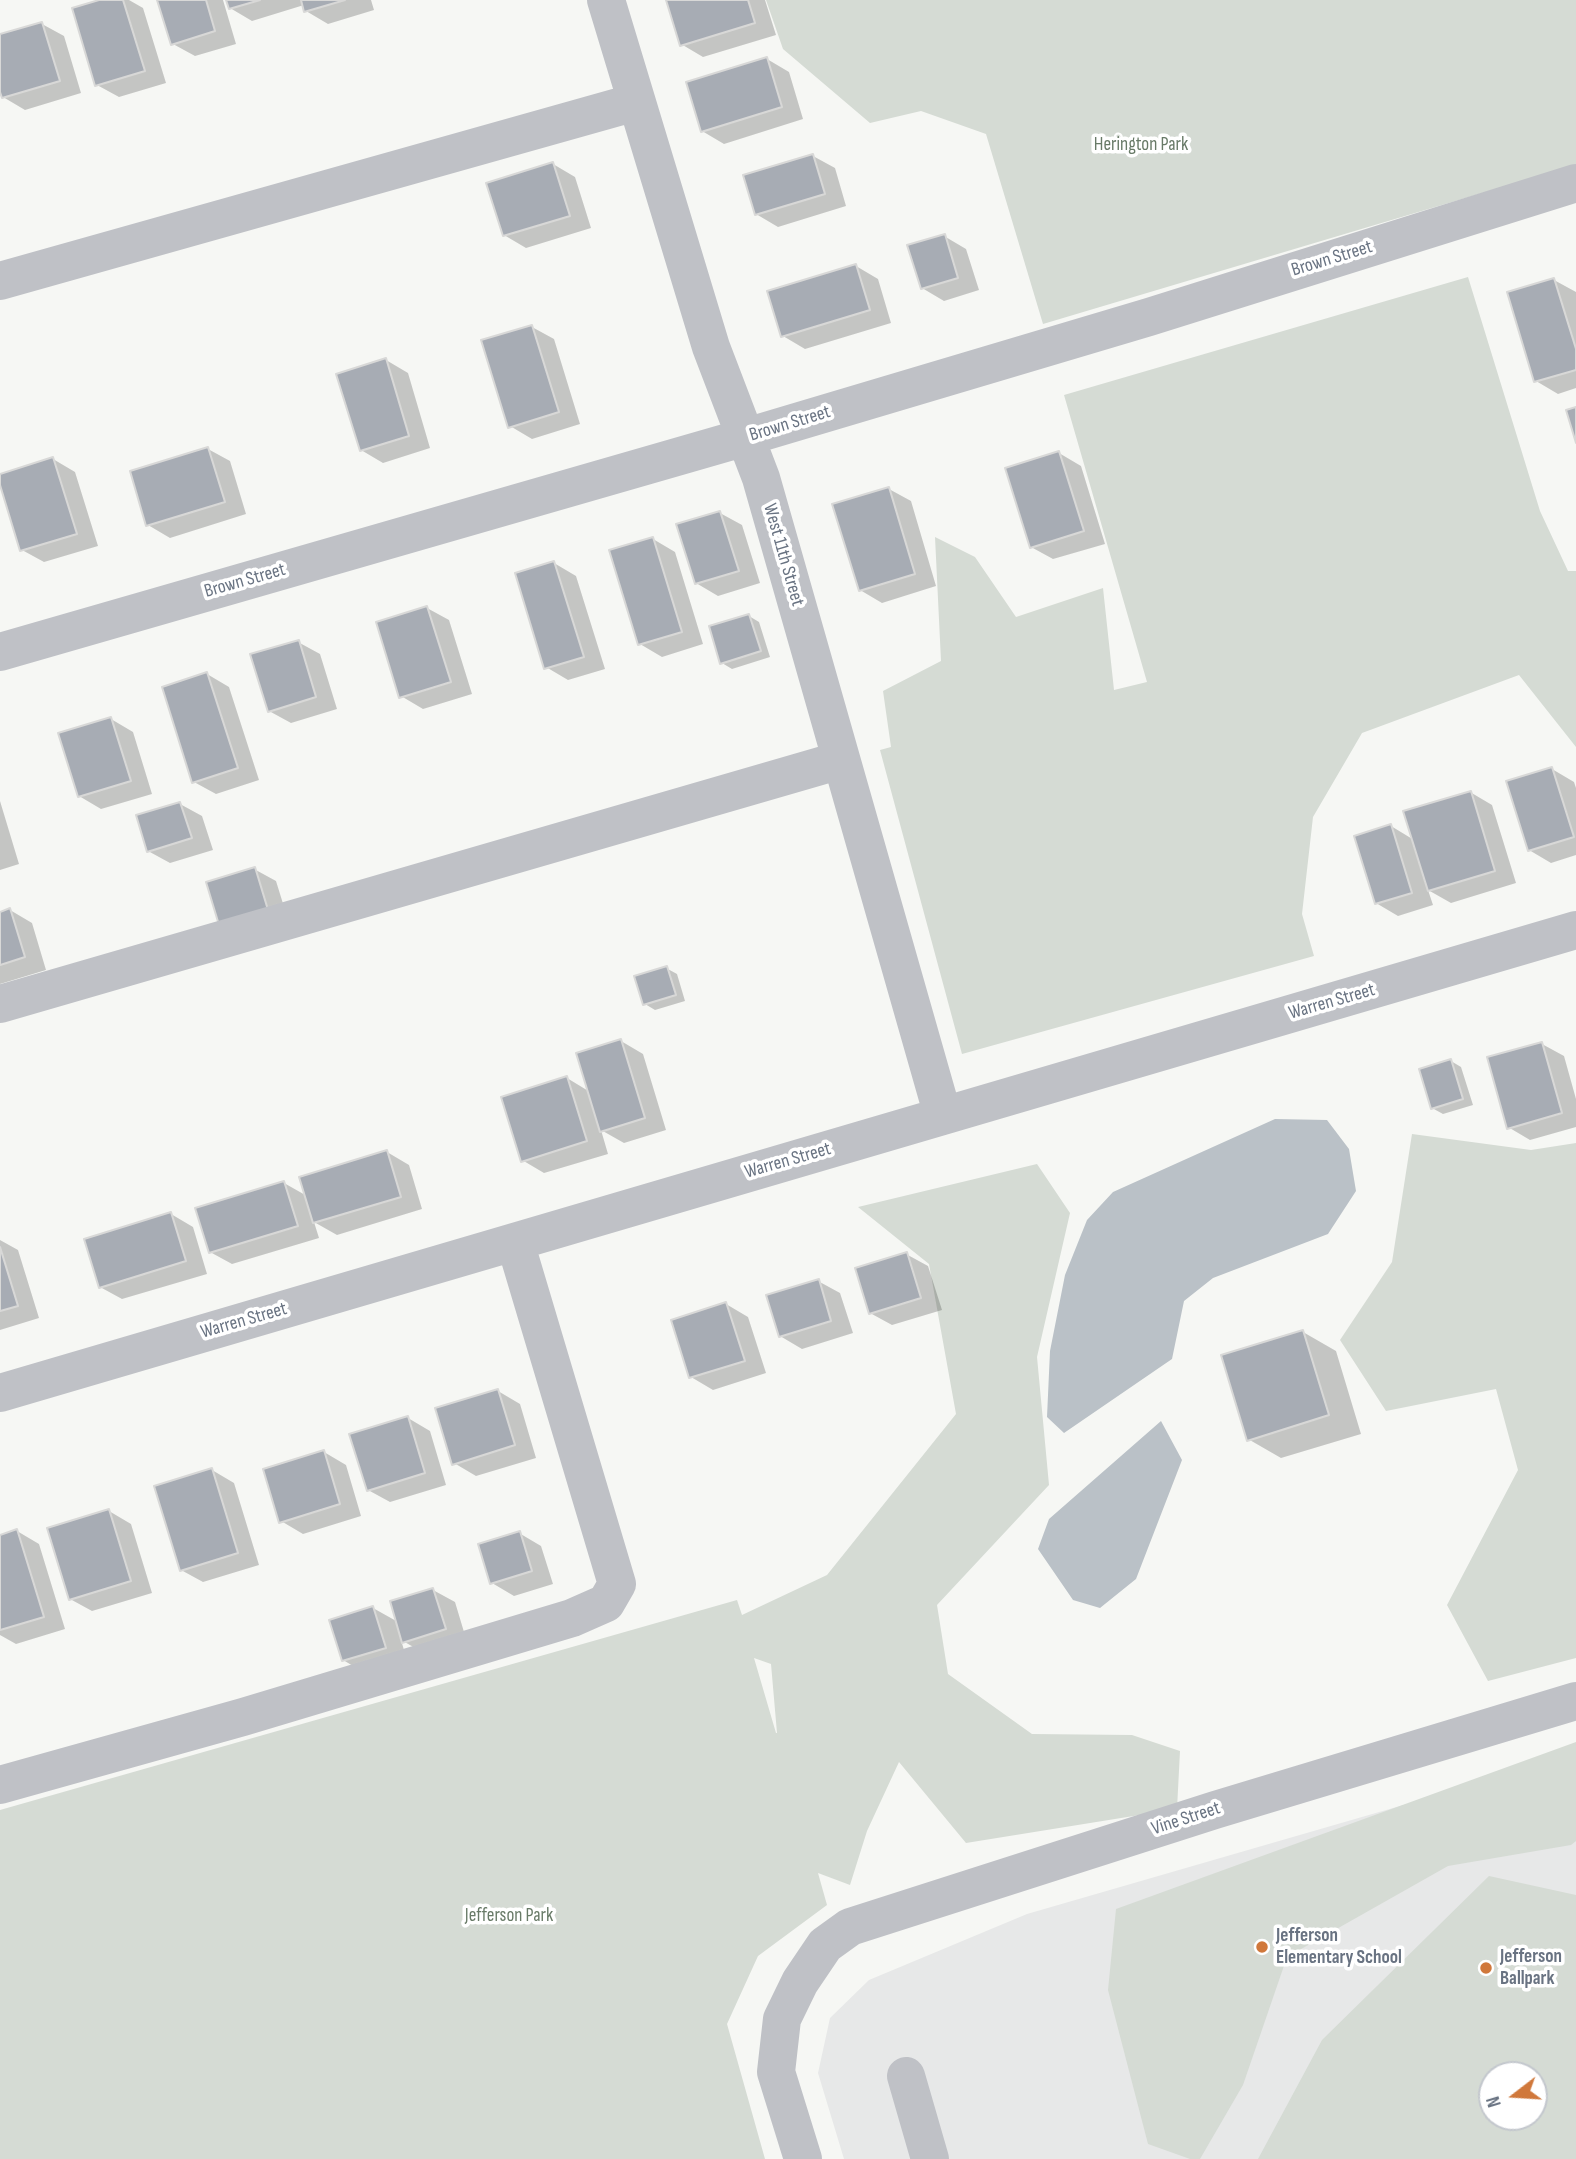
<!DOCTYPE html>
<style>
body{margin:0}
#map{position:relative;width:1576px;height:2159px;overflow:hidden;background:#f6f7f4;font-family:"Sofia Sans Condensed",sans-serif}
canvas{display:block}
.north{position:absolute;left:1478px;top:2061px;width:70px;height:70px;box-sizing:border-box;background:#fff;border:2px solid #c3c7cd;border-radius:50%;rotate:253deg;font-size:19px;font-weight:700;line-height:28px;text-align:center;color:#697382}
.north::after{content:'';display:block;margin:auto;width:24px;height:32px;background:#d0783b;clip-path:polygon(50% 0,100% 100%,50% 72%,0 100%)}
</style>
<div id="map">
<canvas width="1576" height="2159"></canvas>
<div class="north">N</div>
</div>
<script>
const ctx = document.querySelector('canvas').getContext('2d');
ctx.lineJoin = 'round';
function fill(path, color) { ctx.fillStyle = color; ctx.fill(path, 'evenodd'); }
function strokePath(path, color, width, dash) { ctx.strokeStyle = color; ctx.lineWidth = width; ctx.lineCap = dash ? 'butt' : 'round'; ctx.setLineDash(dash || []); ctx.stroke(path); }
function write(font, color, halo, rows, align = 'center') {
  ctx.font = font + ' "Sofia Sans Condensed",sans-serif'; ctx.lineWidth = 7; ctx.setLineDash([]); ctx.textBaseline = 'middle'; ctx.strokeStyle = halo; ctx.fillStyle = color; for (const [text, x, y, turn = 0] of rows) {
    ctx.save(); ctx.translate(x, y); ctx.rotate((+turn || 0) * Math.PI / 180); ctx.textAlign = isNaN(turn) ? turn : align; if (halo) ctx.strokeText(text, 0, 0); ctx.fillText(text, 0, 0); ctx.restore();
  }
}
const built = new Path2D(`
 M 1576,1755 L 1576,2159 L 844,2159 L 818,2073 L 830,2018 L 869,1980 L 1027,1914 ZM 1492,2075 L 1534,2075 L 1534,2117 L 1492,2117 Z`);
const green = new Path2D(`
 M 766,0 L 1576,0 L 1576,165 L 1043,324 L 986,134 L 921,111 L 870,123 L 783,49 Z
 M 1468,277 L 1540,511 L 1568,571 L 1576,571 L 1576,747 L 1519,675 L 1362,733 L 1313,817 L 1302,914 L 1314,956 L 962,1054 L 880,750 L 891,747 L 883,691 L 941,661 L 935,537 L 975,557 L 1016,617 L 1103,588 L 1114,690 L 1147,682 L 1064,395 Z
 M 1412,1134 L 1531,1150 L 1576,1143 L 1576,1658 L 1488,1681 L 1447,1605 L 1518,1470 L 1496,1389 L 1386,1411 L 1340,1340 L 1392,1262 Z
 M 1037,1164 L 1070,1213 L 1037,1357 L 1049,1485 L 937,1605 L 948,1674 L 1032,1734 L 1132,1735 L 1180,1751 L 1177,1809 L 966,1843 L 899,1762 L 867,1831 L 850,1885 L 818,1873 L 827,1905 L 758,1956 L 727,2024 L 765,2159 L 0,2159 L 0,1810 L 737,1600 L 742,1615 L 827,1575 L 956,1414 L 929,1264 L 858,1207 ZM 754,1658 L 771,1664 L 777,1733 L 776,1733 Z
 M 1576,1742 L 1576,1841 L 1571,1845 L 1448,1866 L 1287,1957 L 1243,2085 L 1200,2159 L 1190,2159 L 1148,2144 L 1108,1990 L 1116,1909 Z
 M 1489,1876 L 1576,1895 L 1576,2159 L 1258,2159 L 1322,2040 ZM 1492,2075 L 1534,2075 L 1534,2117 L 1492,2117 Z`);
const water = new Path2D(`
 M 1275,1119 L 1327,1120 L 1349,1149 L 1356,1191 L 1328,1234 L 1213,1278 L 1184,1301 L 1172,1359 L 1064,1433 L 1047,1417 L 1050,1351 L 1065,1275 L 1087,1220 L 1113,1192 Z
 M 1161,1421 L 1182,1460 L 1136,1579 L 1100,1608 L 1073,1600 L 1038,1549 L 1049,1519 Z`);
const shadow = new Path2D(`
 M 105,0 L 129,0 L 143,8 L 166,83 L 119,97 L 97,85 Z
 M 159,0 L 223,0 L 236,44 L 195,56 L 173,44 Z
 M 228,0 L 371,0 L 374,10 L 328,24 L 306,11 L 304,5 L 252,21 L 230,8 Z
 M 668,0 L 765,0 L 776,35 L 703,57 L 681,44 Z
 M 42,24 L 64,36 L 81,93 L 25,110 L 3,97 L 0,86 L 0,36 Z
 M 767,59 L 789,72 L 803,119 L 724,144 L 702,131 Z
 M 813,156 L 835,168 L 846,206 L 778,227 L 756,214 Z
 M 553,164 L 575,177 L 591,228 L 526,248 L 504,235 Z
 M 944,236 L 966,249 L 979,290 L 944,301 L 922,288 Z
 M 856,266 L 878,279 L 891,323 L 805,349 L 783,336 Z
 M 1554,280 L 1576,292 L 1576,388 L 1558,394 L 1536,381 Z
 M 532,327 L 554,339 L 580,424 L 532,439 L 510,426 Z
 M 386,360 L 408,373 L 430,448 L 383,463 L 361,450 Z
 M 208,449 L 230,461 L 246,514 L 170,538 L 148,525 Z
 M 1059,453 L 1081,466 L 1105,544 L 1053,559 L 1031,547 Z
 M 53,459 L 75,472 L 98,546 L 44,562 L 22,550 L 0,476 Z
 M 889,489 L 911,501 L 936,586 L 882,603 L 860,590 Z
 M 720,513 L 742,525 L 760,583 L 718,596 L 696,583 Z
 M 653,539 L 675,552 L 703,644 L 662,657 L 640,644 Z
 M 554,563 L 576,576 L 605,669 L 568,680 L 546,667 Z
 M 427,608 L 449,620 L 472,694 L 423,709 L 401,696 Z
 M 749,616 L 759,622 L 770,657 L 732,669 L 722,663 Z
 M 298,642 L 320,654 L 337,709 L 291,723 L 269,711 Z
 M 207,674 L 229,687 L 259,780 L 216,794 L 194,782 Z
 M 111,719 L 133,732 L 152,794 L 101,809 L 79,796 Z
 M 1552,769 L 1574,782 L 1576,788 L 1576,855 L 1551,863 L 1529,850 Z
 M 1470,792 L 1492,805 L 1516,883 L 1451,903 L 1428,890 L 1433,905 L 1398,916 L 1376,903 L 1391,826 L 1414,840 Z
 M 0,801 L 19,864 L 0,870 Z
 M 180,804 L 202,816 L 213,850 L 170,863 L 148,851 Z
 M 254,869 L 276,881 L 289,923 L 243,937 Z
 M 10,910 L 32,923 L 46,970 L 0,984 L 0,913 Z
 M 666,968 L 677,974 L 685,1001 L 655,1010 L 645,1004 Z
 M 621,1041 L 643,1054 L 666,1130 L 624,1143 L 601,1130 L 608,1154 L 544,1173 L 522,1160 L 567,1078 L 590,1092 Z
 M 1542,1044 L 1564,1056 L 1576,1099 L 1576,1127 L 1530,1140 L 1508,1127 Z
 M 1451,1061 L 1461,1067 L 1473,1105 L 1443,1114 L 1432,1108 Z
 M 387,1152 L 409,1165 L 422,1209 L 337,1235 L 314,1222 L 319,1238 L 232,1264 L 210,1252 L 284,1183 L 307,1196 Z
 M 171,1214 L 193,1227 L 207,1274 L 122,1299 L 100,1287 Z
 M 0,1240 L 18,1250 L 39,1318 L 0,1330 Z
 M 906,1254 L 928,1266 L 942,1310 L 892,1325 L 870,1313 Z
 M 818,1281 L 840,1293 L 853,1333 L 802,1349 L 780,1336 Z
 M 726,1304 L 748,1317 L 766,1373 L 713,1390 L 691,1377 Z
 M 1303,1332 L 1336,1351 L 1361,1434 L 1281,1458 L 1248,1439 Z
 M 498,1391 L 520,1404 L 536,1458 L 476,1476 L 454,1463 Z
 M 408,1418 L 430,1431 L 446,1485 L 390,1502 L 368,1490 Z
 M 324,1452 L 346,1465 L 361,1516 L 303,1534 L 281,1521 Z
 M 212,1470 L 234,1483 L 259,1565 L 203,1582 L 181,1570 Z
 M 109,1511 L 131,1524 L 152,1593 L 92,1611 L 70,1599 Z
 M 17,1531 L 39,1544 L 65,1629 L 16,1644 L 0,1635 L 0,1536 Z
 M 519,1533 L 541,1546 L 553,1584 L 514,1596 L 492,1583 Z
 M 433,1590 L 455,1602 L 467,1642 L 426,1654 L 401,1640 L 407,1660 L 365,1673 L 343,1660 L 373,1608 L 398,1622 Z`);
const building = new Path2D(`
 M 99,0 L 123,0 L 145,71 L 95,86 L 72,8 Z
 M 157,0 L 206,0 L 215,31 L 171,45 Z
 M 226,0 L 260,0 L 229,9 Z
 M 301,0 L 345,0 L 304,12 Z
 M 666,0 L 748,0 L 755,23 L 680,46 Z
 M 42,22 L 60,81 L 2,98 L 0,92 L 0,34 Z
 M 767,57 L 782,107 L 701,132 L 686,82 Z
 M 813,154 L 825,194 L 755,215 L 743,175 Z
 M 553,162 L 570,216 L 503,236 L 486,183 Z
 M 945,234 L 958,278 L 921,289 L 907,245 Z
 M 856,264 L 870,310 L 781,337 L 767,291 Z
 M 1554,278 L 1576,349 L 1576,370 L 1534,382 L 1507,292 Z
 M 532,325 L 559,412 L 508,428 L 481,340 Z
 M 386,358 L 409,436 L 360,451 L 336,374 Z
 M 1576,407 L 1576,443 L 1566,410 Z
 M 208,447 L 225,502 L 146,526 L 130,471 Z
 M 1059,451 L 1084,531 L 1030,548 L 1005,468 Z
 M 53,457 L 77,534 L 20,551 L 0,485 L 0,474 Z
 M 889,487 L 915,574 L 859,591 L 832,504 Z
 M 720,511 L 739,571 L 695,584 L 676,524 Z
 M 653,537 L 682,632 L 638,645 L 609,550 Z
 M 554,561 L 584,657 L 544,669 L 515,573 Z
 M 427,606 L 451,682 L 399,698 L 376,622 Z
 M 749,614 L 761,651 L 720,664 L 709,626 Z
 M 299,640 L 316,697 L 268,712 L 250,654 Z
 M 207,672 L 238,768 L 192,783 L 162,687 Z
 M 111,717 L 131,781 L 78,797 L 58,733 Z
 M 1552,767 L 1574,837 L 1528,851 L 1506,781 Z
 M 1471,791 L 1495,871 L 1428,891 L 1403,811 Z
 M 180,802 L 192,838 L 147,852 L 136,815 Z
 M 1391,824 L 1412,893 L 1375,904 L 1354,836 Z
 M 255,867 L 268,910 L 219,925 L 206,882 Z
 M 10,908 L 25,957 L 0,965 L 0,912 Z
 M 667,966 L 676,995 L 643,1005 L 634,976 Z
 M 621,1039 L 645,1118 L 600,1132 L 576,1053 Z
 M 1542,1042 L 1562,1113 L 1507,1129 L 1487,1057 Z
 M 1451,1059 L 1463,1099 L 1431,1109 L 1419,1069 Z
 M 567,1076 L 587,1141 L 521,1162 L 501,1097 Z
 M 387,1150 L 401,1197 L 313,1223 L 299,1177 Z
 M 284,1181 L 298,1226 L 209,1253 L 195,1208 Z
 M 171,1212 L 186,1261 L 99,1288 L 84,1239 Z
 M 0,1247 L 18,1306 L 0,1311 Z
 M 907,1252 L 921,1298 L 869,1314 L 855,1268 Z
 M 819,1279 L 831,1321 L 779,1337 L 766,1295 Z
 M 726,1302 L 745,1361 L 689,1378 L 671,1320 Z
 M 1303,1330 L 1329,1415 L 1247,1441 L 1221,1355 Z
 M 498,1389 L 515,1445 L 452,1465 L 435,1408 Z
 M 408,1416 L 425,1473 L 367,1491 L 349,1434 Z
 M 324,1450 L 340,1504 L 279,1523 L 263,1469 Z
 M 212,1468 L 238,1553 L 180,1571 L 154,1486 Z
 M 109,1509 L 131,1581 L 69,1600 L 47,1528 Z
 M 17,1529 L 44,1617 L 0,1630 L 0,1535 Z
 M 520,1531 L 532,1571 L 490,1584 L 478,1544 Z
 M 433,1588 L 446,1629 L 402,1643 L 390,1601 Z
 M 373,1606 L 386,1648 L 342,1661 L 329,1620 Z`);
const minor = new Path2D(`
 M 606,0 L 711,347 L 761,478 L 943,1116
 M 0,281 L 636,102
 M 0,652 L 746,437 L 1149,317 L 1576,183
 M 0,1004 L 841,760
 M 0,1393 L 1576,930
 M 0,1785 L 243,1717 L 572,1618 L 606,1603 L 617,1584 L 515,1242
 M 906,2076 L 930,2159
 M 803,2159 L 776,2072 L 782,2019 L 800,1982 L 825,1945 L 850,1927 L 1215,1810 L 1576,1701`);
const markers = [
 [1262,1947,7,"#d0783b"],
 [1486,1968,7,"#d0783b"]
];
const parkNames = [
 ["Herington Park",1141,145],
 ["Jefferson Park",509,1916]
];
const streetNames = [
 ["Brown Street",1332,259,-17],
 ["Brown Street",790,424,-17],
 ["West 11th Street",783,555,74],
 ["Brown Street",245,581,-16],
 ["Warren Street",1332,1002,-16],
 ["Warren Street",788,1161,-16],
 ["Warren Street",244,1321,-16],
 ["Vine Street",1186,1819,-18]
];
const poiNames = [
 ["Jefferson",1276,1936],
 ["Elementary School",1276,1958],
 ["Jefferson",1500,1957],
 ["Ballpark",1500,1979]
];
fill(built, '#e7e8e8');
fill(green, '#d5dbd4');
fill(water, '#bac1c7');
fill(shadow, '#0003');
fill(building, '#a7acb4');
strokePath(building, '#d8d8d7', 2);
strokePath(minor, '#bfc1c6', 38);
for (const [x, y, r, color] of markers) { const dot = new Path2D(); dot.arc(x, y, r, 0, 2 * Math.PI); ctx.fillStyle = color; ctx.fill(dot); strokePath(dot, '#fff', 2.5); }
write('19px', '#687a67', '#fff', parkNames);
write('19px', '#697382', '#fff', streetNames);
write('bold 19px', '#697382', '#fff', poiNames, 'left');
</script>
